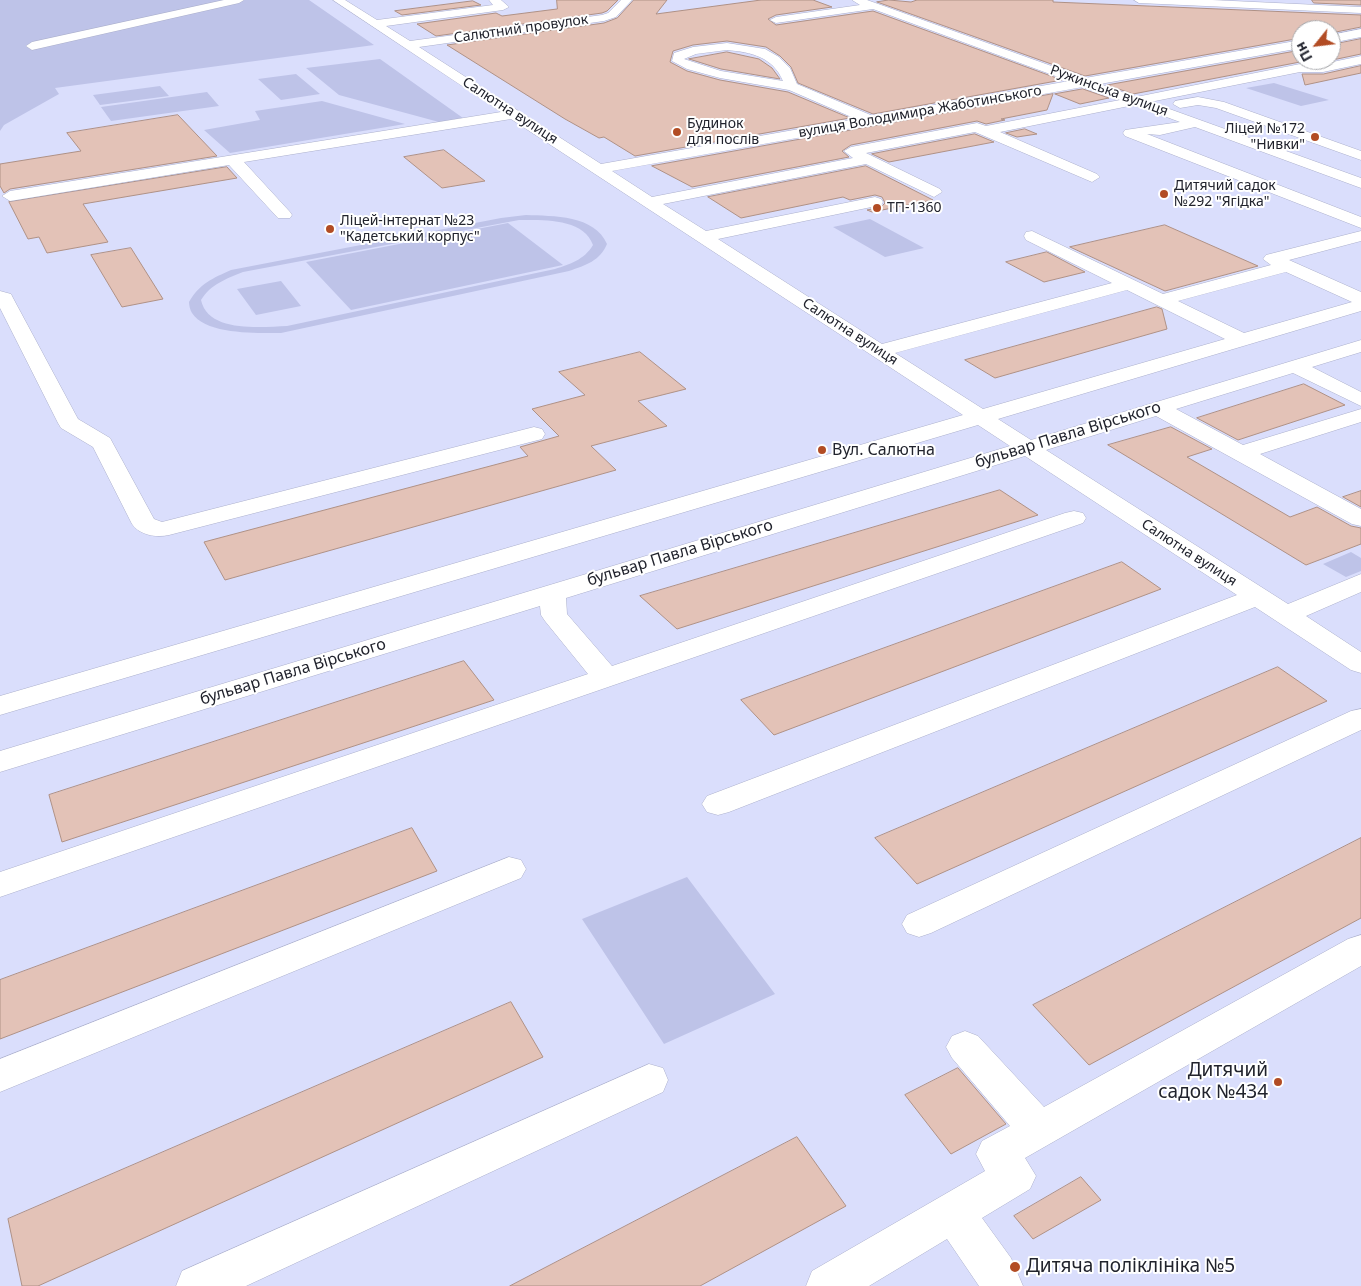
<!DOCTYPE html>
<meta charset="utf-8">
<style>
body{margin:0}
#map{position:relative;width:1361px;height:1286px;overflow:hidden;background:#dadefc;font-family:"Noto Sans",sans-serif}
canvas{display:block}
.north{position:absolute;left:1291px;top:20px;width:50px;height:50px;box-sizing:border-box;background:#fff;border:1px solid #a6a7ab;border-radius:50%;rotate:241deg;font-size:14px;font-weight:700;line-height:20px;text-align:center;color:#21232d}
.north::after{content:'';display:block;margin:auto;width:18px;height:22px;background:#b24c24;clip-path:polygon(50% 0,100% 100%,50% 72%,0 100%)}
</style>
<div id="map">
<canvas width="1361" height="1286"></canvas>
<div class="north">Пн</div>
</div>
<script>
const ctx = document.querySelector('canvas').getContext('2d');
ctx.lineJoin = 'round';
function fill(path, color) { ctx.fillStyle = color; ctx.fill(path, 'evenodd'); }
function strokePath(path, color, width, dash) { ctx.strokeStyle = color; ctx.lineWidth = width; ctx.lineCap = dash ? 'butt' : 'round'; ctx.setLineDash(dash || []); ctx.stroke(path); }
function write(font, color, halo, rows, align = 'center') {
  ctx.font = font + ' "Noto Sans",sans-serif'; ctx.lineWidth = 4; ctx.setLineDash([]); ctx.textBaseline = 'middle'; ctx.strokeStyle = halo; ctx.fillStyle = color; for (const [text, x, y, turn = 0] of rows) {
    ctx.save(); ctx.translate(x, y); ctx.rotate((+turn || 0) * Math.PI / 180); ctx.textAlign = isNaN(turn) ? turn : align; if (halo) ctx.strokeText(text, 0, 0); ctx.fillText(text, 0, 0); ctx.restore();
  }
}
const green = new Path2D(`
 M 0,0 L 309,0 L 374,45 L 55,88 L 59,94 L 4,125 L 0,131 Z
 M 380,59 L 463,118 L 439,122 L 339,95 L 306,68 Z
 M 296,74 L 320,94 L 281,100 L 258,79 Z
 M 1274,83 L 1329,100 L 1301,106 L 1246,88 Z
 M 160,86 L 169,96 L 100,105 L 93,95 Z
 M 207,92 L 219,106 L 111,121 L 101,107 Z
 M 322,101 L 405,124 L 230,153 L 204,130 L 260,120 L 255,111 Z
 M 526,215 C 553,216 595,215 607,244 C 600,261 586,265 569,271 L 281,333 C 258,333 206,335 192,313 C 190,310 189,305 189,302 C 199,284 213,278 231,270 L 501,218 ZM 519,220 C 542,220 584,218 593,245 C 584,260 570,264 555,269 L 287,326 C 261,327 208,333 201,300 C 211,284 226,279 243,272 Z
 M 870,219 L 924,248 L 885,257 L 833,227 Z
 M 508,223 L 563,265 L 351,310 L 306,262 Z
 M 281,281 L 301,306 L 256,315 L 237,289 Z
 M 1351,552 L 1361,558 L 1361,571 L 1346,577 L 1323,564 Z
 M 687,877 L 775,994 L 664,1044 L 582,919 Z`);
const building = new Path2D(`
 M 557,0 L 618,0 L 607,11 L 602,13 L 436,36 L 417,24 L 496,13 L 502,16 L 557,9 Z
 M 634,0 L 667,0 L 656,14 L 761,0 L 813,0 L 832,7 L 776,15 L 768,19 L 776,25 L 873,11 L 1062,80 L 873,114 L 798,83 L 791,67 L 780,56 L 766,47 L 727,41 L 693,45 L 673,51 L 670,62 L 687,71 L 720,80 L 788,92 L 850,118 L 635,156 L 604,137 L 599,138 L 565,119 L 447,45 L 604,23 L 617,18 Z
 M 889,0 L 911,2 L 917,0 L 1053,0 L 1053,2 L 1361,15 L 1361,27 L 1331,33 L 1331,30 L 1301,30 L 1301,38 L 1085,76 L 877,2 Z
 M 1312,0 L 1361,0 L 1361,5 L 1314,3 Z
 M 473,1 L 481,5 L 402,15 L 395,11 Z
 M 1361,39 L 1361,54 L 1323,62 L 1300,62 L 1133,94 L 1107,85 L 1301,50 L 1301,60 L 1331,60 L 1331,45 Z
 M 727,52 L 759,59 L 772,68 L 780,79 L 721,69 L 689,59 Z
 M 1361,66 L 1361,73 L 1305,85 L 1302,74 L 1323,74 Z
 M 1083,89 L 1109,98 L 1080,104 L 1055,94 Z
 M 1053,94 L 1047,110 L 1001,119 L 1005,120 L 986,124 L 977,121 L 851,145 L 842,151 L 849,157 L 692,187 L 652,166 Z
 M 178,115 L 217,156 L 10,189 L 4,193 L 0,186 L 0,164 L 81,151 L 67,133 Z
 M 1025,129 L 1037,134 L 1017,137 L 1006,133 Z
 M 975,134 L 994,142 L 889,162 L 872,154 Z
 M 444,150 L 485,181 L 442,188 L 404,157 Z
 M 866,166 L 933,200 L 872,212 L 867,210 L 881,207 L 885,203 L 882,197 L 875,195 L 850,200 L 843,197 L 741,218 L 708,197 Z
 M 227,167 L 237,178 L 83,204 L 108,242 L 47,253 L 39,237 L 28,239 L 9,202 Z
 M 1165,225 L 1258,266 L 1165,291 L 1070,247 Z
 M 131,248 L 163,299 L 122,307 L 91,255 Z
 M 1047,252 L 1085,272 L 1044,282 L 1006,262 Z
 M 1157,307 L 1162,309 L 1167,329 L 995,378 L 965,360 Z
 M 640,352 L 686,389 L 638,401 L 667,426 L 591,446 L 616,470 L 225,580 L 204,542 L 528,456 L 520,447 L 559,436 L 532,409 L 585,395 L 559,372 Z
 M 1304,384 L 1345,405 L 1238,440 L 1197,418 Z
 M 1171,427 L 1212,449 L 1187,457 L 1290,517 L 1317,507 L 1351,526 L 1361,528 L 1361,544 L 1306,565 L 1108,445 Z
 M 1000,490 L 1038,515 L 677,629 L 640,596 Z
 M 1361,491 L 1361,507 L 1343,497 Z
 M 1122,562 L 1161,589 L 774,735 L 741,700 Z
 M 464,661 L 494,700 L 62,842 L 49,795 Z
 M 1278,667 L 1327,701 L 917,884 L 875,838 Z
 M 412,828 L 437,871 L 0,1039 L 0,980 Z
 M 1361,838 L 1361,918 L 1089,1065 L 1033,1005 Z
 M 511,1002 L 543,1057 L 38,1286 L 22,1286 L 8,1219 Z
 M 958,1068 L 1006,1124 L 951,1154 L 905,1095 Z
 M 797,1137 L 846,1206 L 700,1286 L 510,1286 Z
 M 1081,1177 L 1101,1200 L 1033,1239 L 1014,1216 Z`);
const minor = new Path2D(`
 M 224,0 L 244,0 L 239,3 L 32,50 L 26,46 L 32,42 Z
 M 333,0 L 345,0 L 377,20 L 493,5 L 489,0 L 501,0 L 509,7 L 503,10 L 386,26 L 410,41 L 602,15 L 608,13 L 621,0 L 632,0 L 616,17 L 604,21 L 419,47 L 601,164 L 856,119 L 789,90 L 720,78 L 687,69 L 672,61 L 674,53 L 693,47 L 727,43 L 765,49 L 779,57 L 790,68 L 797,84 L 873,116 L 1069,81 L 873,9 L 776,23 L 770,20 L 776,17 L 860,5 L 852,0 L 867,0 L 1085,78 L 1301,40 L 1301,48 L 1100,84 L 1136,97 L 1300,64 L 1323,64 L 1361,56 L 1361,64 L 1323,72 L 1300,72 L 1150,102 L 1361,178 L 1361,188 L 1195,127 L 1160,135 L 1147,134 L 1361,217 L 1361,228 L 1125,136 L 1123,133 L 1125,130 L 1180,122 L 1134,105 L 1000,132 L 1097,174 L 1100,177 L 1092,182 L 975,132 L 866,153 L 940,189 L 942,192 L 934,197 L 866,164 L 663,204 L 706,231 L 875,197 L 881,199 L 883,202 L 881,205 L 718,239 L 882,344 L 1112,283 L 1026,240 L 1024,236 L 1026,232 L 1032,231 L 1163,294 L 1271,265 L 1263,259 L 1266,255 L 1361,231 L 1361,241 L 1289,260 L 1361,292 L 1361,311 L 998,419 L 1031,440 L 1361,340 L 1361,352 L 1312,367 L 1361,392 L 1361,406 L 1293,373 L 1176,409 L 1243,445 L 1361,409 L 1361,422 L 1260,454 L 1361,509 L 1361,526 L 1352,524 L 1156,416 L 1046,450 L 1288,604 L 1361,574 L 1361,592 L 1306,616 L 1361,652 L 1361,673 L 1351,670 L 1255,607 L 729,812 L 718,815 L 707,812 L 702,804 L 707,796 L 1237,595 L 1025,456 L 566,598 L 567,614 L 612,666 L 1065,513 L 1074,511 L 1083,513 L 1086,518 L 1083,523 L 0,897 L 0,872 L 588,674 L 545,621 L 541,615 L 540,606 L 0,772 L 0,751 L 1010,446 L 978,425 L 0,715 L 0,696 L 963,415 L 511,119 L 244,162 L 290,212 L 292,215 L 290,218 L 278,218 L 229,165 L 10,201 L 2,196 L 10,191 L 501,112 ZM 727,50 C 751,52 773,57 783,81 L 721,71 L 684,59 L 696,54 ZM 1083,87 L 1120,100 L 986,126 L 977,123 L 851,147 L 844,151 L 853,158 L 652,197 L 612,171 ZM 1286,272 L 1352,302 L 1244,333 L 1178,301 ZM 1127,290 L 1225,339 L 983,409 L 895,353 Z
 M 1134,0 L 1212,0 L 1361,7 L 1361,13 L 1139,3 Z
 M 1361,29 L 1361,37 L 1331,43 L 1331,35 Z
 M 1198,97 L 1224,102 L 1361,151 L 1361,160 L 1216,108 L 1198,105 L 1180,108 L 1173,104 L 1175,101 Z
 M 0,291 L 11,294 L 13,298 L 78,419 L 110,438 L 154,519 L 162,522 L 534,427 L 542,429 L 545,434 L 542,439 L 169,535 C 157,538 139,535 132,524 L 93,447 L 61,428 L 58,423 L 0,308 Z
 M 1361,709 L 1361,730 L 931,933 L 919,937 L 907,933 L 902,924 L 907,915 L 1351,711 Z
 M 509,857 L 521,860 L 526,869 L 521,878 L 0,1092 L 0,1059 Z
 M 1361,935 L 1361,966 L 1025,1158 L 1036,1176 L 1030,1189 L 982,1218 L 1011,1258 L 1023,1286 L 979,1286 L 947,1239 L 869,1286 L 806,1286 L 812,1271 L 985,1171 L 976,1154 L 982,1141 L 1010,1126 L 952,1058 L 946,1047 L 952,1036 L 965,1031 L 978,1036 L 1044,1107 L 1348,939 Z
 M 649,1064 L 663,1068 L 668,1080 L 663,1092 L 246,1286 L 176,1286 L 182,1271 Z`);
const markers = [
 [677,132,5,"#b24c24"],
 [1315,137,5,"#b24c24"],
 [1164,194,5,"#b24c24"],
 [877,208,5,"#b24c24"],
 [330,229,5,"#b24c24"],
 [822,450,5,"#b24c24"],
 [1278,1082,5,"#b24c24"],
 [1015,1267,6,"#b24c24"]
];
const farStreetnames = [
 ["Салютний провулок",521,29,-8],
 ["Ружинська вулиця",1109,91,20],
 ["Салютна вулиця",510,111,33],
 ["вулиця Володимира Жаботинського",920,112,-10],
 ["Салютна вулиця",850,332,33],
 ["Салютна вулиця",1189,553,33]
];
const farPoinames = [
 ["Будинок",687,124],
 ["для послів",687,140],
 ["Ліцей №172",1305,129,"right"],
 ["\"Нивки\"",1305,145,"right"],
 ["Дитячий садок",1174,186],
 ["№292 \"Ягідка\"",1174,202],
 ["ТП-1360",887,208],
 ["Ліцей-інтернат №23",340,221],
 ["\"Кадетський корпус\"",340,237]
];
const streetNames = [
 ["бульвар Павла Вірського",1068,435,-17],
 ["бульвар Павла Вірського",680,553,-17],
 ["бульвар Павла Вірського",293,672,-17]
];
const poiNames = [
 ["Вул. Салютна",832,450]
];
const nearPoinames = [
 ["Дитячий",1268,1071],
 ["садок №434",1268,1093],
 ["Дитяча поліклініка №5",1026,1267,"left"]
];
fill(green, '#bec3e8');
fill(building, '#e3c2b7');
strokePath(building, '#af9186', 1);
strokePath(minor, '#acb0cc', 1);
fill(minor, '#fff');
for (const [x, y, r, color] of markers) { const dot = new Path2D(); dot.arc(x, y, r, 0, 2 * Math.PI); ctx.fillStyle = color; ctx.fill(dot); strokePath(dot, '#fff', 2); }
write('14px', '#21232d', '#fff', farStreetnames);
write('14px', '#21232d', '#fff', farPoinames, 'left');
write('16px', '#21232d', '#fff', streetNames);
write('16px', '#21232d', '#fff', poiNames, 'left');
write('19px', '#21232d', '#fff', nearPoinames, 'right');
</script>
